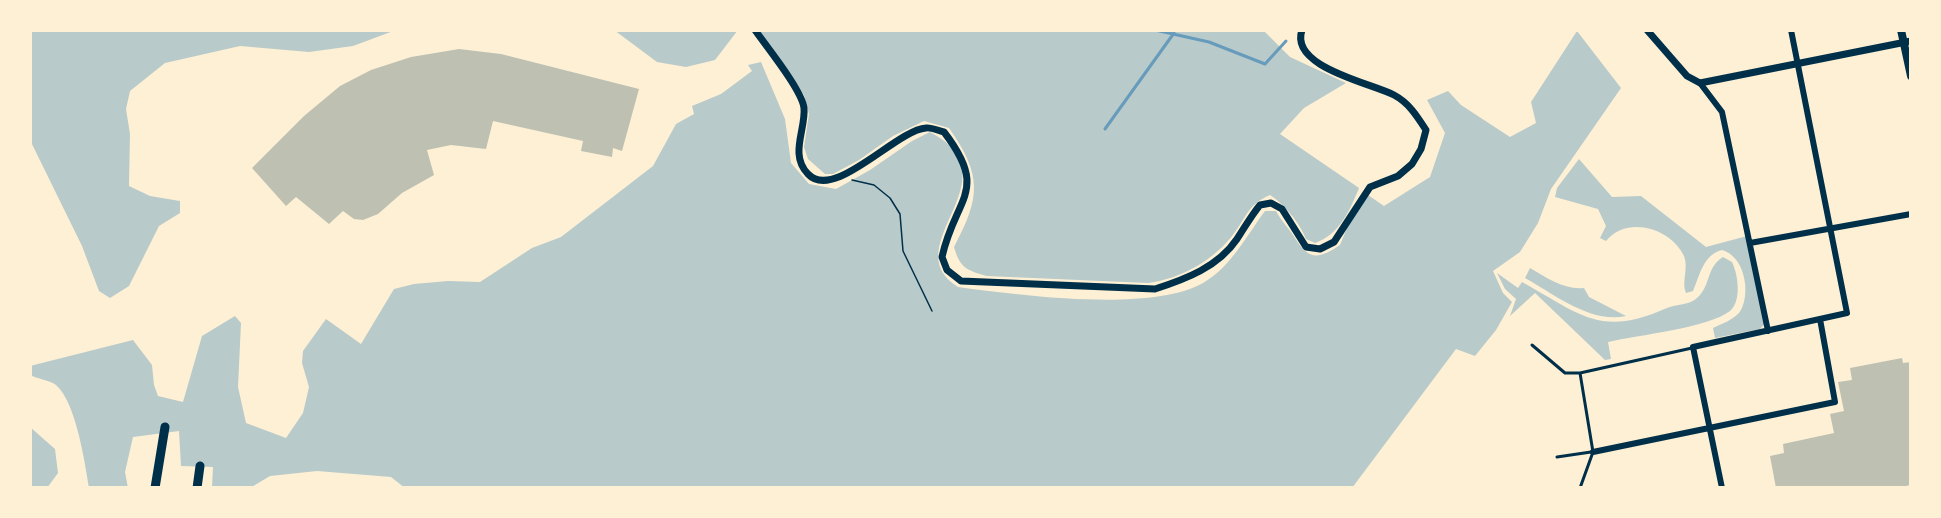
<!DOCTYPE html>
<style>
body{margin:0}
#map{position:relative;width:1941px;height:518px;overflow:hidden;background:#fdf0d5;font-family:"Roboto Serif",serif}
canvas{display:block}
.frame{position:absolute;inset:0;border:32px solid #fdf0d5;pointer-events:none}
</style>
<div id="map">
<canvas width="1941" height="518"></canvas>
<div class="frame"></div>
</div>
<script>
const ctx = document.querySelector('canvas').getContext('2d');
ctx.lineJoin = 'round';
function fill(path, color) { ctx.fillStyle = color; ctx.fill(path, 'evenodd'); }
function strokePath(path, color, width, dash) { ctx.strokeStyle = color; ctx.lineWidth = width; ctx.lineCap = dash ? 'butt' : 'round'; ctx.setLineDash(dash || []); ctx.stroke(path); }
const green = new Path2D(`
 M 30,30 L 396,30 L 353,46 L 309,52 L 240,46 L 165,63 L 130,91 L 126,109 L 130,134 L 129,186 L 150,196 L 180,201 L 180,213 L 159,226 L 129,286 L 110,298 L 99,291 L 82,246 L 30,140 Z
 M 614,30 L 738,30 L 715,60 L 686,67 L 657,62 Z
 M 759,30 L 1263,30 L 1290,57 L 1346,83 L 1304,108 L 1280,134 L 1359,188 C 1350,210 1339,235 1315,243 L 1306,239 C 1300,223 1284,204 1270,195 C 1248,205 1248,214 1235,232 C 1216,259 1181,279 1148,283 L 987,276 C 966,270 960,268 954,247 C 980,198 983,176 949,128 L 924,121 L 893,136 L 859,160 L 833,174 L 825,174 L 808,159 L 804,147 L 809,114 L 804,95 Z
 M 1577,31 L 1621,88 L 1551,189 L 1538,223 L 1520,252 L 1493,271 L 1503,293 L 1512,302 L 1496,330 L 1475,356 L 1456,349 L 1352,488 L 405,488 L 391,477 L 317,471 L 270,476 L 250,488 L 212,488 L 213,467 L 181,466 L 179,431 L 133,437 L 125,472 L 128,488 L 89,488 C 85,463 76,402 56,385 C 50,380 37,379 30,375 L 30,366 L 133,340 L 152,365 L 154,385 L 158,396 L 183,402 L 202,336 L 235,316 L 241,323 L 238,387 L 246,423 L 286,438 L 303,413 L 309,387 L 302,363 L 303,351 L 326,319 L 361,344 L 394,289 L 414,284 L 448,281 L 480,282 L 532,248 L 561,237 L 653,166 L 676,124 L 694,114 L 692,106 L 721,94 L 752,71 L 748,65 L 761,62 L 785,119 L 791,163 L 809,184 L 836,189 L 870,170 L 912,141 L 930,132 C 1018,178 893,246 958,287 C 1019,295 1150,313 1203,283 C 1231,267 1247,235 1265,211 L 1276,211 C 1281,221 1289,228 1295,238 C 1309,261 1319,259 1340,245 L 1347,228 L 1368,195 L 1384,206 L 1430,177 L 1445,133 L 1427,100 L 1448,91 L 1461,105 L 1510,137 L 1536,123 L 1531,102 Z
 M 1579,159 L 1612,197 L 1641,196 L 1706,247 L 1747,236 L 1765,323 L 1760,329 L 1715,338 L 1713,328 C 1721,324 1736,319 1741,310 C 1751,291 1744,256 1722,250 C 1703,255 1700,275 1693,291 L 1686,293 C 1681,282 1689,269 1684,256 C 1671,228 1627,215 1606,241 L 1600,238 L 1606,226 L 1598,209 L 1555,197 L 1557,188 Z
 M 1723,257 L 1732,262 C 1738,274 1742,301 1730,311 C 1708,328 1638,335 1608,342 L 1611,359 L 1605,360 L 1535,293 L 1510,316 L 1516,299 L 1505,289 L 1497,273 L 1518,288 L 1522,282 C 1580,314 1600,338 1667,308 C 1676,304 1690,305 1697,298 C 1711,286 1706,267 1723,257 Z
 M 1530,268 C 1547,278 1564,290 1584,288 L 1589,297 L 1626,316 C 1591,324 1554,294 1525,278 Z
 M 30,427 L 55,449 L 58,473 L 47,488 L 30,488 Z`);
const stream = new Path2D(`
 M 1155,30 L 1209,42 L 1265,64 L 1286,41
 M 1105,129 L 1174,33`);
const building = new Path2D(`
 M 459,49 L 501,54 L 639,89 L 622,151 L 613,148 L 612,157 L 581,151 L 583,141 L 493,121 L 486,149 L 451,145 L 427,150 L 434,175 L 402,193 L 378,214 L 363,220 L 354,219 L 343,211 L 329,224 L 296,197 L 286,206 L 252,168 L 304,116 L 340,86 L 371,70 L 411,57 Z
 M 1902,358 L 1903,363 L 1911,362 L 1911,485 L 1895,488 L 1776,488 L 1770,456 L 1784,453 L 1783,444 L 1834,433 L 1830,414 L 1844,411 L 1838,382 L 1852,380 L 1850,368 Z`);
const path = new Path2D(`
 M 852,180 L 874,185 L 890,198 L 900,214 L 903,251 L 932,311`);
const service = new Path2D(`
 M 1532,345 L 1565,373 L 1580,373 L 1593,452 L 1580,488
 M 1580,373 L 1692,348
 M 1557,457 L 1591,452`);
const minor = new Path2D(`
 M 1700,83 L 1722,112 L 1768,331
 M 1750,243 L 1911,214
 M 1593,452 L 1835,402 L 1820,319
 M 1722,488 L 1693,347 L 1847,313 L 1791,30`);
const tertiary = new Path2D(`
 M 755,30 C 766,46 802,90 804,108 C 806,129 789,155 808,174 C 834,202 896,130 926,128 C 931,127 939,131 944,132 C 990,192 955,197 942,257 L 947,270 L 961,281 L 1155,289 C 1186,279 1218,267 1237,239 C 1245,227 1251,216 1260,205 L 1271,203 L 1282,209 L 1306,247 L 1320,249 L 1334,242 L 1370,187 L 1398,176 L 1412,164 L 1421,149 L 1426,130 C 1417,116 1409,103 1394,95 C 1371,83 1289,67 1302,30
 M 1647,30 L 1687,76 L 1700,83 L 1911,41`);
const secondary = new Path2D(`
 M 1901,30 L 1911,76`);
const trunk = new Path2D(`
 M 155,488 L 165,427
 M 197,488 L 200,466`);
fill(green, '#b9caca');
strokePath(stream, '#669bbc', 3);
fill(building, '#bec0b2');
strokePath(path, '#003049', 1.5);
strokePath(service, '#003049', 3);
strokePath(minor, '#003049', 6);
strokePath(tertiary, '#003049', 7);
strokePath(secondary, '#003049', 8);
strokePath(trunk, '#003049', 9);
</script>
